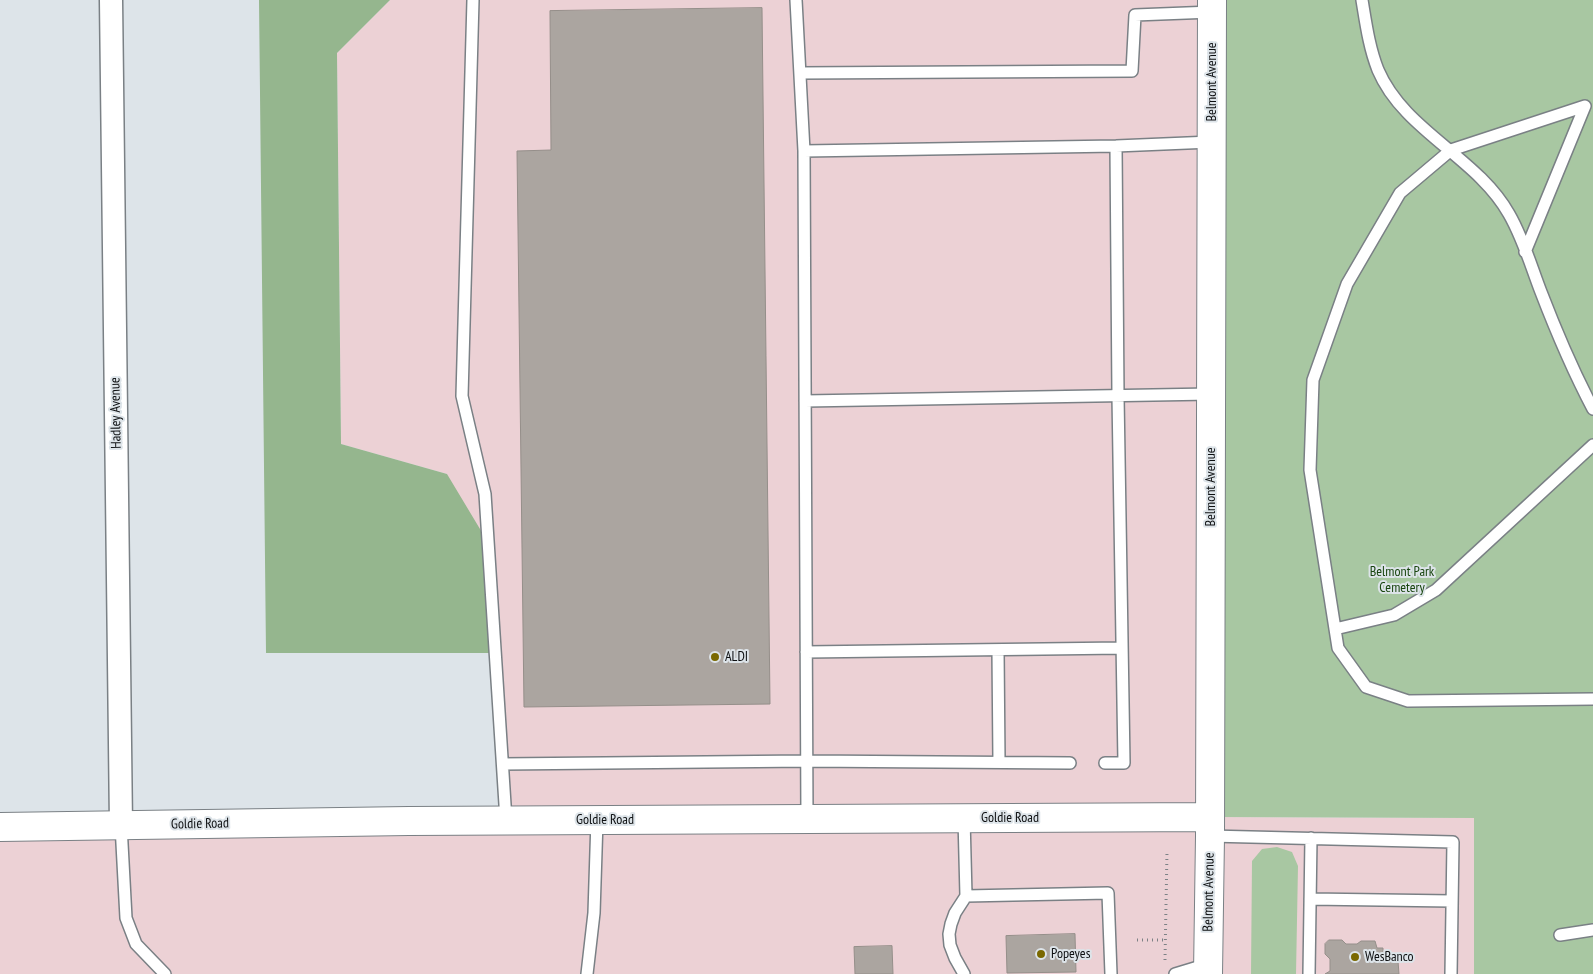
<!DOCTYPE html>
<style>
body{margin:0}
canvas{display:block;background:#dde4e9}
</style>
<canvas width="1593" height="974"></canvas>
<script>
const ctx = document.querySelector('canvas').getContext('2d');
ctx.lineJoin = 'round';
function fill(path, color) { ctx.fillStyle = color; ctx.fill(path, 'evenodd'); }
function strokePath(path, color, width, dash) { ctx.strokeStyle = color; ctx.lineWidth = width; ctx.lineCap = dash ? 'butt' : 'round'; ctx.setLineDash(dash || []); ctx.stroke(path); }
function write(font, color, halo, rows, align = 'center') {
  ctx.font = font + ' "PT Sans Narrow",sans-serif'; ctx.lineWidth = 4; ctx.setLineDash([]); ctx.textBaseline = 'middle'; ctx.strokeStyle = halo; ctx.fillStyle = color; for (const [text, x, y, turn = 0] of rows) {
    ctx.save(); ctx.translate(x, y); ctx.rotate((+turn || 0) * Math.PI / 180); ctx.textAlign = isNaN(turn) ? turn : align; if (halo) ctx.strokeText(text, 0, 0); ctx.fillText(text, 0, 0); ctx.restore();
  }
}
const commercial = new Path2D(`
 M 390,0 L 1212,0 L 1211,817 L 1474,818 L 1474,974 L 0,974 L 0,827 L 506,820 L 497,653 L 447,474 L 341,444 L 337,53 Z`);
const green = new Path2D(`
 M 1212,0 L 1593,0 L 1593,974 L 1474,974 L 1474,818 L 1210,817 Z
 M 1277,847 L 1292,852 L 1298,866 L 1296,974 L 1251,974 L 1252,861 L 1262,849 Z`);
const forest = new Path2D(`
 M 259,0 L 390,0 L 337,53 L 341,444 L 447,474 L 489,544 L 497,653 L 266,653 Z`);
const building = new Path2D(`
 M 762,8 L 770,704 L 524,707 L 517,151 L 551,150 L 550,11 Z
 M 1075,934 L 1076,972 L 1007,973 L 1006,936 Z
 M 1329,940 L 1342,940 L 1346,944 L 1357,944 L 1361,941 L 1375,941 L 1377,948 L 1383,948 L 1383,958 L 1395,958 L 1398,961 L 1399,974 L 1325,974 L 1330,971 L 1330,959 L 1325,954 L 1325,944 Z
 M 892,946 L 893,974 L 855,974 L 854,947 Z`);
const path = new Path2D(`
 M 1137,940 L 1165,940
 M 1165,960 L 1167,851`);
const lane = new Path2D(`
 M 473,0 L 462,396 L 485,494 L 506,820
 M 796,0 L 804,151 L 807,819
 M 1362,0 C 1366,24 1369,47 1378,70 C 1404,131 1477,157 1509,214 C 1523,238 1531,266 1541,292 C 1556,331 1573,371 1593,409
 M 800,73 L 1132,71 L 1135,15 L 1212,12
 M 804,151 L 1116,146 L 1211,142
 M 1525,252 L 1585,106 L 1451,150 L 1400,193 L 1347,284 L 1313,380 L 1310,470 L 1338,648 L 1366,687 L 1408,701 L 1593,699
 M 805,401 L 1211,394
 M 1335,629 L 1394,615 L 1436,590 L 1593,445
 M 998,650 L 999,762
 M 806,652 L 1122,648
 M 1105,763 L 1124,763 L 1118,396 L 1116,146
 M 503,764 L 807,761 L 1070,763
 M 121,825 L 126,918 L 136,944 L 165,974
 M 1210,836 L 1453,842 L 1451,974
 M 966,896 L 1108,893 L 1111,974
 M 1310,899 L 1452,901
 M 1560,935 L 1593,930
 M 587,974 L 594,913 L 597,820
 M 964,974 L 955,958 L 950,945 L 949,934 L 951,924 L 955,913 L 966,896 L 964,818
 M 1175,974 L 1208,964
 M 1309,974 L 1311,838`);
const street = new Path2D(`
 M 111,0 L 121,825`);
const secondary = new Path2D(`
 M 0,827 L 409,821 L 1210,817
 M 1208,974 L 1210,836 L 1212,0`);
const markers = [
 [715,657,5,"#7a6800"],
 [1041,954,5,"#7a6800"],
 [1355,957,5,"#7a6800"]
];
const streetNames = [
 ["Belmont Avenue",1212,82,-90],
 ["Hadley Avenue",116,413,-91],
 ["Belmont Avenue",1211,487,-90],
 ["Goldie Road",1010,818],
 ["Goldie Road",605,820],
 ["Goldie Road",200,824,-1],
 ["Belmont Avenue",1209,892,-89]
];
const parkNames = [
 ["Belmont Park",1402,572],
 ["Cemetery",1402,588]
];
const poiNames = [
 ["ALDI",725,657],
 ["Popeyes",1051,954],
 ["WesBanco",1365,957]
];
fill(commercial, '#ecd1d5');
fill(green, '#a8c7a2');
fill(forest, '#95b68e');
fill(building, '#aba5a0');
strokePath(building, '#958f8a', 1);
strokePath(lane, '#7a8085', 14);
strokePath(street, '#7a8085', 25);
strokePath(secondary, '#7a8085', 30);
strokePath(path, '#7c8185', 3, [1, 4]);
strokePath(lane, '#fff', 11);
strokePath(street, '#fff', 22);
strokePath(secondary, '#fff', 28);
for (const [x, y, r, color] of markers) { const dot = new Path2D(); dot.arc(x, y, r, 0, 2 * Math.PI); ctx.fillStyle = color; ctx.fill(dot); strokePath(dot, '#dde4e9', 2); }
write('14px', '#0d0f11', '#dde4e9', streetNames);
write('14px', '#18450e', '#dde4e9', parkNames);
write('14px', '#0d0f11', '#dde4e9', poiNames, 'left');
</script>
